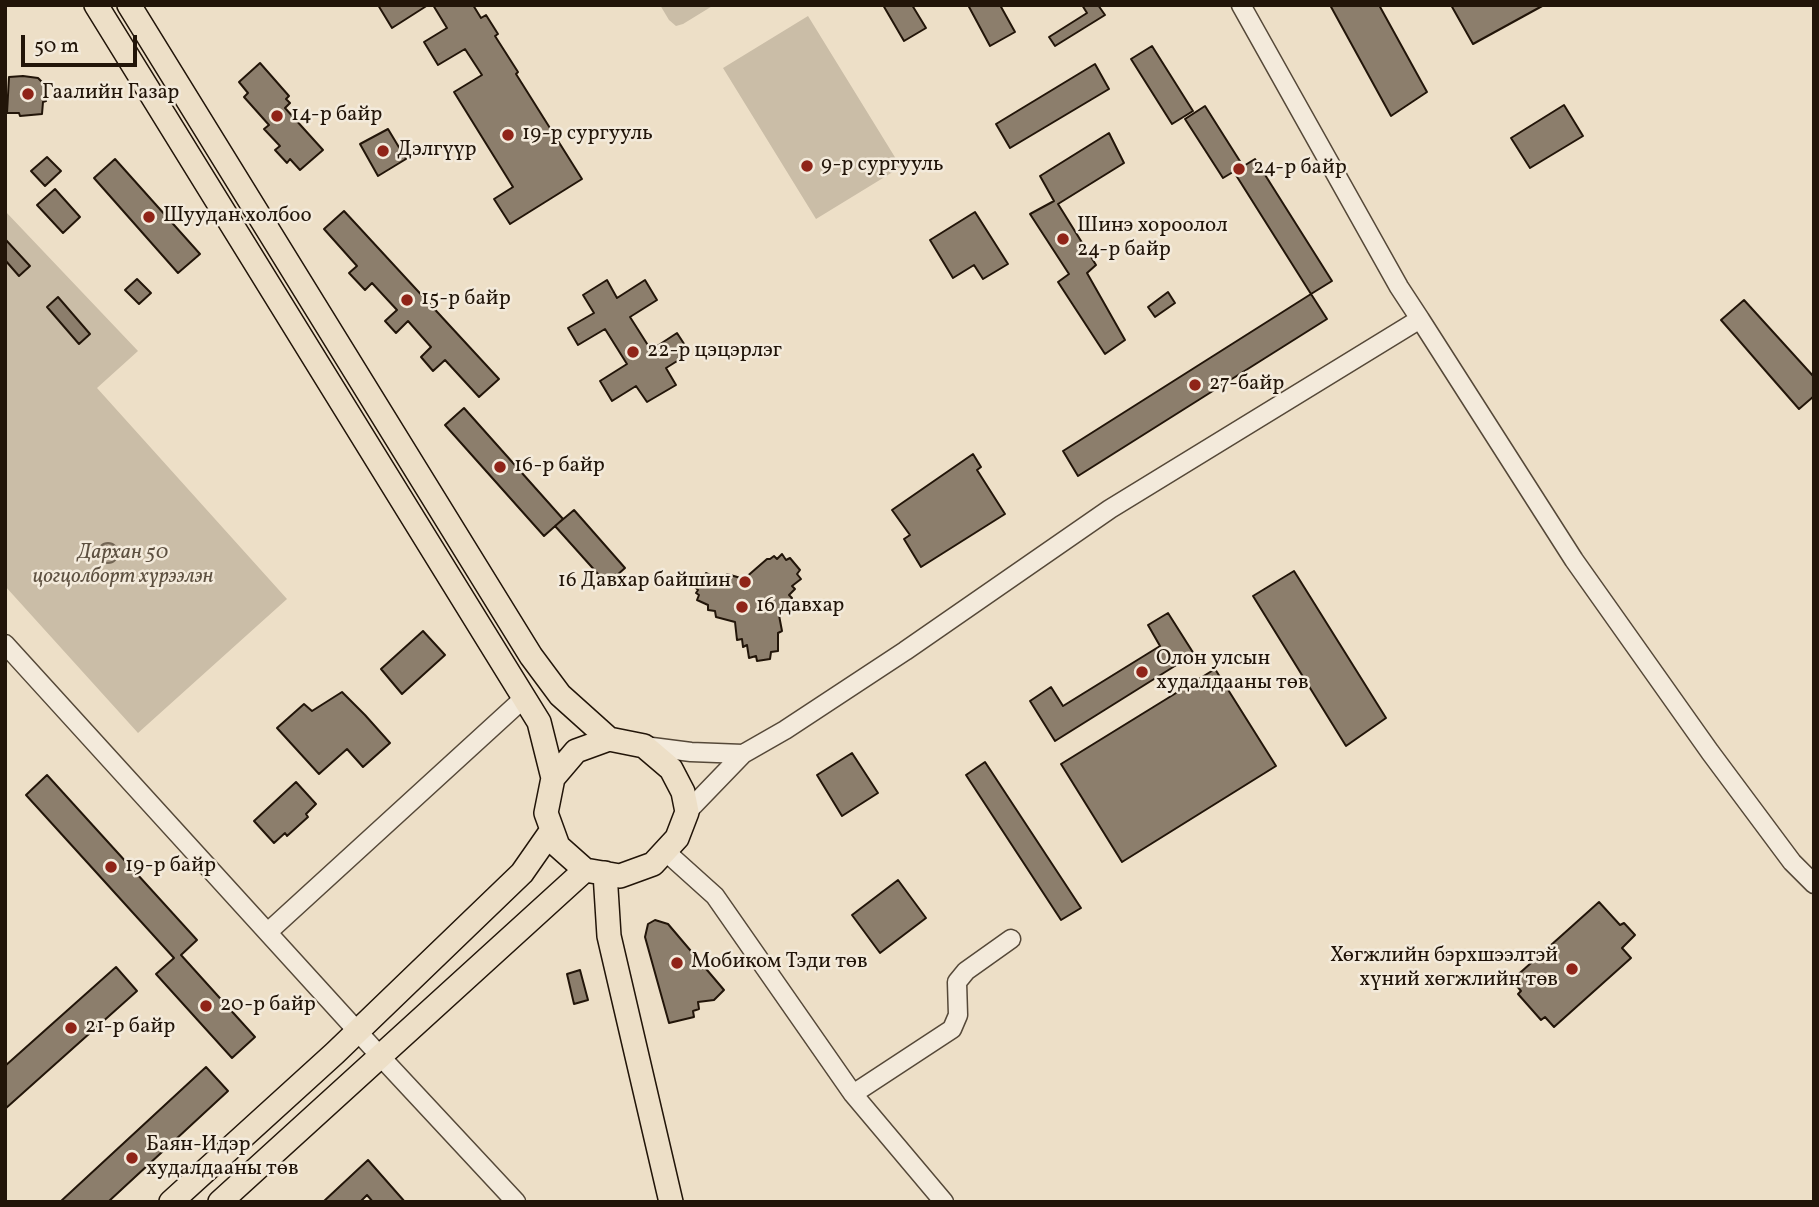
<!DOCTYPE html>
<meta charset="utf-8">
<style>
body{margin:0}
#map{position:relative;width:1819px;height:1207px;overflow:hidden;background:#eddfc7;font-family:Vollkorn,serif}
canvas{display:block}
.frame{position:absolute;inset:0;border:7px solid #221509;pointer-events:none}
.scale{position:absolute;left:21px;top:35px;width:116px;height:32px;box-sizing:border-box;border:4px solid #221509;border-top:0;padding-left:9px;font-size:21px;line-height:24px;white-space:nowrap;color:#221509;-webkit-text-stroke:5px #f3eadb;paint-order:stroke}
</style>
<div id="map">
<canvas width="1819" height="1207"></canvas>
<div class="frame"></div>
<div class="scale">50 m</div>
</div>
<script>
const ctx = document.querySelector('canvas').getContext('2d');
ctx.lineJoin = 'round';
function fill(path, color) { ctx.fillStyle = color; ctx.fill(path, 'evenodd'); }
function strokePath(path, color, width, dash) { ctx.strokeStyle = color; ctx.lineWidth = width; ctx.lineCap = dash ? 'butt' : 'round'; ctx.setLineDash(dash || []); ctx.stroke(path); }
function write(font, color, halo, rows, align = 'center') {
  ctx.font = font + ' Vollkorn,serif'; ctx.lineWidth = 5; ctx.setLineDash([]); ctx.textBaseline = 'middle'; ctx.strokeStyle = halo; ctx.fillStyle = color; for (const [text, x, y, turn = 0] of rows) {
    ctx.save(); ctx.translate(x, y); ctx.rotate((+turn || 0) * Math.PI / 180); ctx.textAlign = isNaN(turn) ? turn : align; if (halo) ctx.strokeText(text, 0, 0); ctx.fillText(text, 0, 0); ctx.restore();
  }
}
const green = new Path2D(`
 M 660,5 L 714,5 L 683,24 L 676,26 L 669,20 Z
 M 808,16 L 901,167 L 816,219 L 723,68 Z
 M 5,211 L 138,351 L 97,388 L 287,599 L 138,733 L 5,586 Z`);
const water = new Path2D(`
 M98 553a10 10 0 1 1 20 0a10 10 0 1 1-20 0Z`);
const building = new Path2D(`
 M 378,5 L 428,5 L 392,28 Z
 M 433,5 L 473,5 L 481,18 L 486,15 L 498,34 L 495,36 L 518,72 L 516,74 L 582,179 L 510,224 L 494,199 L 513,187 L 454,92 L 482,75 L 465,49 L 438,65 L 424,42 L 447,28 Z
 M 883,5 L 912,5 L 926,28 L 904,41 Z
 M 968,5 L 1000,5 L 1015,32 L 990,46 Z
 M 1082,5 L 1098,5 L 1105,15 L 1055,46 L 1049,37 L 1087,13 Z
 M 1330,5 L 1379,5 L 1427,92 L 1391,116 Z
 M 1451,5 L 1544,5 L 1473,44 Z
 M 1152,46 L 1193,111 L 1172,124 L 1131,59 Z
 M 260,63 L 289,96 L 286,99 L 290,103 L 285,108 L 323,150 L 300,170 L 290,159 L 287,163 L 275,150 L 280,146 L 264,129 L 269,125 L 244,97 L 248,93 L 239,82 Z
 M 1095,64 L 1109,89 L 1010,148 L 996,124 Z
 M 23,76 L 38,78 L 44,84 L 46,101 L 43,102 L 42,114 L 20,116 L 19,113 L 7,113 L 9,77 Z
 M 1564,105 L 1583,136 L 1530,168 L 1511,138 Z
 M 1205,106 L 1243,166 L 1223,178 L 1185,119 Z
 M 388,129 L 406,159 L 378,176 L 360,144 Z
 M 1109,133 L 1124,163 L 1058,204 L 1096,265 L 1087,273 L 1125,340 L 1105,354 L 1058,282 L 1069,274 L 1030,214 L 1054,201 L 1040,176 Z
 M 47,157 L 61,171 L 45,186 L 31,171 Z
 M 115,159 L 200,254 L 178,273 L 94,178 Z
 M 1255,159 L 1332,281 L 1311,294 L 1234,172 Z
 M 55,189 L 80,217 L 63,233 L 37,205 Z
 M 344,211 L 499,379 L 479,397 L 445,360 L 433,371 L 421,357 L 431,347 L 408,321 L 396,333 L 385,321 L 397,310 L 372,283 L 365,290 L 349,273 L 357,266 L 324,229 Z
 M 975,212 L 1008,264 L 983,279 L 974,265 L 953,278 L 930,240 Z
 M 5,239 L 30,266 L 19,276 L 5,260 Z
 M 137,279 L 151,293 L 139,304 L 125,290 Z
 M 607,280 L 617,298 L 645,280 L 657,300 L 630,317 L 651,350 L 677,333 L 690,353 L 666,368 L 676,385 L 647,402 L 636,386 L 612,401 L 600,381 L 627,364 L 605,329 L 578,345 L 568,328 L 594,313 L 583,295 Z
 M 1168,292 L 1175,303 L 1155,317 L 1148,307 Z
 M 1311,294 L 1327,319 L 1078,476 L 1063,451 Z
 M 58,297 L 90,334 L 79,344 L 47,307 Z
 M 1744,300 L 1814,377 L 1814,396 L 1799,409 L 1721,320 Z
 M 464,408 L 563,519 L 544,536 L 445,425 Z
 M 973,454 L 981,467 L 977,470 L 1005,514 L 921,567 L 904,539 L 910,535 L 892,510 Z
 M 574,510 L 625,568 L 607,584 L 555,526 Z
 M 782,554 L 786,560 L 790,558 L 800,570 L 797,574 L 801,579 L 792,586 L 795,589 L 789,595 L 792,598 L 778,610 L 782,631 L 778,633 L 778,651 L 771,652 L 770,659 L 757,661 L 756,656 L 749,658 L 747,645 L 743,647 L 742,639 L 737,640 L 735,622 L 716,617 L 715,611 L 708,610 L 708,605 L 697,600 L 699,595 L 696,593 L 698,590 L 694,586 L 699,575 L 704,577 L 706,573 L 716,578 L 718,575 L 726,578 L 727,574 L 744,579 L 767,559 L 770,559 L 774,556 L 777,559 Z
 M 1294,571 L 1386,718 L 1346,746 L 1253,596 Z
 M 1168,613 L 1194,654 L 1055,741 L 1030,701 L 1051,687 L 1063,706 L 1160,646 L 1148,625 Z
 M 423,631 L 445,655 L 402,694 L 381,669 Z
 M 1215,669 L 1276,766 L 1122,862 L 1061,764 Z
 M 342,692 L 365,715 L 390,743 L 363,767 L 347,749 L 319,774 L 277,728 L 304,704 L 312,711 Z
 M 852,753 L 878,793 L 842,816 L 817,775 Z
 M 985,762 L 1081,908 L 1061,920 L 966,775 Z
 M 47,775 L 197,940 L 181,955 L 255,1037 L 232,1058 L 156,974 L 174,958 L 26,795 Z
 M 296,782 L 316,804 L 306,814 L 308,817 L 287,836 L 285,833 L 274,843 L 254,821 Z
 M 898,880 L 926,918 L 880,953 L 852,915 Z
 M 1599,902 L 1620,925 L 1624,923 L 1635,935 L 1622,948 L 1631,958 L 1554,1027 L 1545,1017 L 1541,1020 L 1518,994 L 1521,991 L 1512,980 Z
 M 655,920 L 668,924 L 724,990 L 714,1000 L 698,1002 L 699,1009 L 693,1011 L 694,1017 L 669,1023 L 645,937 L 648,924 Z
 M 116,967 L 137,991 L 5,1109 L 5,1066 Z
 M 580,970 L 588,1000 L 574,1004 L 567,974 Z
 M 206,1067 L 228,1091 L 108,1202 L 60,1202 Z
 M 368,1160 L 405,1202 L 373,1202 L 367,1195 L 360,1202 L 323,1202 Z`);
const minor = new Path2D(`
 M 1420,319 L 1574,560 L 1710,752 L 1792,862 L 1814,884
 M 5,644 L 380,1056 L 516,1202
 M 644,746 L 691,752 L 743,754
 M 687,812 L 743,754 L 785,730 L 905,651 L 1110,509 L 1420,319 L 1399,287 L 1241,5
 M 665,851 L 715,896 L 853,1094 L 944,1202
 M 268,932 L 523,699
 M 853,1094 L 952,1029 L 958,1015 L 957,982 L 966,971 L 1011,939`);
const major = new Path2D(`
 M 96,5 L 539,722 L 553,778
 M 129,5 L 531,656 L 560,695 L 609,739
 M 609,739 L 644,746 L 671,769 L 683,792 L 687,812 L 677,838 L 653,864 L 620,876 L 585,870 L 558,846 L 546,813 L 553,778 L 576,751 Z
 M 605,873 L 609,936 L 671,1202
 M 171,1202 L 335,1053 L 522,873 L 552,830
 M 220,1202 L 585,870`);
const markers = [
 [28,94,7,"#8f2418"],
 [277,116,7,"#8f2418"],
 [508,135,7,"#8f2418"],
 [383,151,7,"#8f2418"],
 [807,166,7,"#8f2418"],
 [1239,169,7,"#8f2418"],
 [149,217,7,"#8f2418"],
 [1063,239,7,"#8f2418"],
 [407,300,7,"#8f2418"],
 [633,352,7,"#8f2418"],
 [1195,385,7,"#8f2418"],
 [500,467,7,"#8f2418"],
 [745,582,7,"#8f2418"],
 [742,607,7,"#8f2418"],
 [1142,672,7,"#8f2418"],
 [111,867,7,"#8f2418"],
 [677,963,7,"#8f2418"],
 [1572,969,7,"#8f2418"],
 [206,1006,7,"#8f2418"],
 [71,1028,7,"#8f2418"],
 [132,1158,7,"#8f2418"]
];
const poiNames = [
 ["Гаалийн Газар",42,94],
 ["14-р байр",291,116],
 ["19-р сургууль",522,135],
 ["Дэлгүүр",397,151],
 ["9-р сургууль",821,166],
 ["24-р байр",1253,169],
 ["Шуудан холбоо",163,217],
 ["Шинэ хороолол",1077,227],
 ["24-р байр",1077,251],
 ["15-р байр",421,300],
 ["22-р цэцэрлэг",647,352],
 ["27-байр",1209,385],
 ["16-р байр",514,467],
 ["16 Давхар байшин",731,582,"right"],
 ["16 давхар",756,607],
 ["Олон улсын",1156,660],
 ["худалдааны төв",1156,684],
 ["19-р байр",125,867],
 ["Хөгжлийн бэрхшээлтэй",1558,957,"right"],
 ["хүний хөгжлийн төв",1558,981,"right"],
 ["Мобиком Тэди төв",691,963],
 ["20-р байр",220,1006],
 ["21-р байр",85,1028],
 ["Баян-Идэр",146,1146],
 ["худалдааны төв",146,1170]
];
const parkNames = [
 ["Дархан 50",123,554],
 ["цогцолборт хүрээлэн",123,578]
];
fill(green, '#cabda7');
fill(water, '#a89a86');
strokePath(water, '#726554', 2);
fill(building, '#8c7e6c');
strokePath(building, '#221509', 2);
strokePath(minor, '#554838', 21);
strokePath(major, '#221509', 26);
strokePath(minor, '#f3eadb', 18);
strokePath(major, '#eddfc7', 23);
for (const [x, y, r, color] of markers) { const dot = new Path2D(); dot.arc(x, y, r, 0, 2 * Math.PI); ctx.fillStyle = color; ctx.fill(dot); strokePath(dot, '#f3eadb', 2.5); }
write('21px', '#221509', '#f3eadb', poiNames, 'left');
write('italic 21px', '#5d5040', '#f3eadb', parkNames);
</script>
